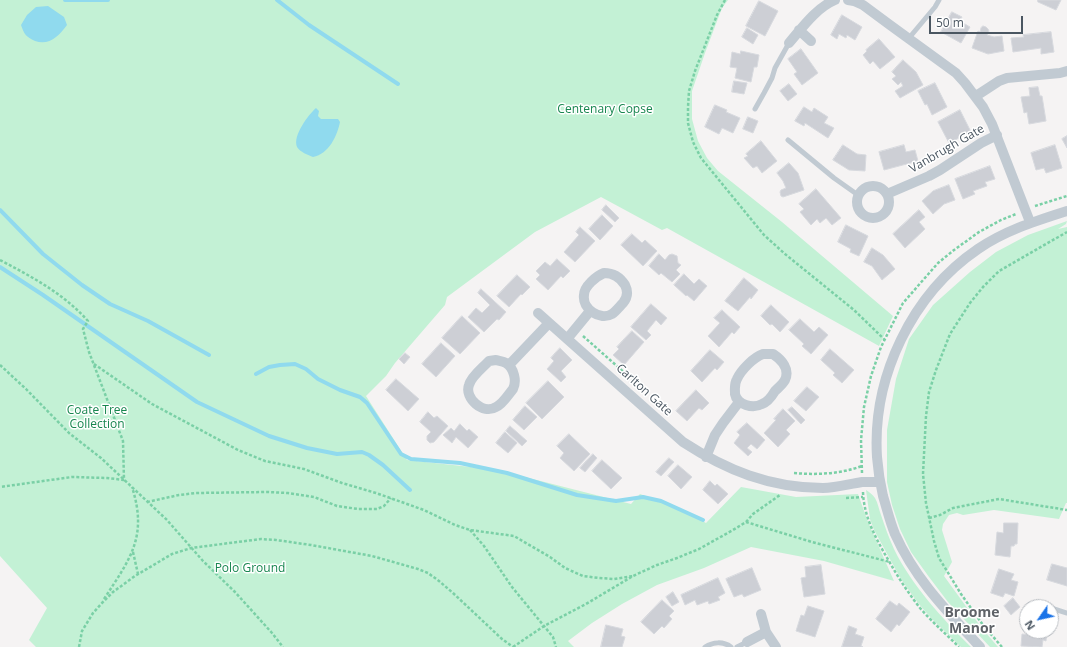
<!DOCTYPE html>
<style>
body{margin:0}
#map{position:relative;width:1067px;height:647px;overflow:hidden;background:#f5f3f3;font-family:"Open Sans",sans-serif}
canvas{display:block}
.north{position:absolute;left:1019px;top:599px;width:40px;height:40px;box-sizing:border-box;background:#fff;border:1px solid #b7bbc0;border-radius:50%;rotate:236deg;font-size:11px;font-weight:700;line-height:16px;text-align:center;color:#4a5661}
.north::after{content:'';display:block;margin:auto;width:14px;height:18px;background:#1a73e8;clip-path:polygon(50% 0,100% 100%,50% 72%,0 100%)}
.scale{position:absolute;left:929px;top:16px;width:94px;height:18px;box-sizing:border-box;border:2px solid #4a5661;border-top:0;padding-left:5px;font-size:12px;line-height:14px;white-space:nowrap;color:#4a5661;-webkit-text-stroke:3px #fff;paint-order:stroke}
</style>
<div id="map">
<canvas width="1067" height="647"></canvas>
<div class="north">N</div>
<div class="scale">50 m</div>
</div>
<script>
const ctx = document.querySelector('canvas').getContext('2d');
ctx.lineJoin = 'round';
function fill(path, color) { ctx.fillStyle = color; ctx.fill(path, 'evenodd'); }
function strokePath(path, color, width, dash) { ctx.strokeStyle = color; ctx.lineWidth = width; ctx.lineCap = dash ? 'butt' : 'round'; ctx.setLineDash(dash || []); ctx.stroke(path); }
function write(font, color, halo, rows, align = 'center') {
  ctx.font = font + ' "Open Sans",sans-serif'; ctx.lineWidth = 3; ctx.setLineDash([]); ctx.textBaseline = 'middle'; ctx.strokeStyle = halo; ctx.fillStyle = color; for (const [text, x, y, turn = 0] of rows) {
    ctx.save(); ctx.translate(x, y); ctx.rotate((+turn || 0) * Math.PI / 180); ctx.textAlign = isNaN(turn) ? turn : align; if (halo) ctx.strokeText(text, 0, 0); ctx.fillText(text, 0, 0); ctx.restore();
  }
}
const green = new Path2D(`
 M 0,0 L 728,0 L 722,8 L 705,53 L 692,91 L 692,119 L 698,141 L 707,158 L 718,171 L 782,222 L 893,316 L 879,346 L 667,228 L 662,230 L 601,197 L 535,232 L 447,297 L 445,305 L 395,363 L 386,376 L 366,396 L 407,460 L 480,468 L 525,477 L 631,504 L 640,494 L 677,507 L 706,523 L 741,487 L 796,497 L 858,494 L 868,522 L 894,581 L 824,561 L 751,547 L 704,568 L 657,585 L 622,604 L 592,623 L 568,641 L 574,647 L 36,647 L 29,640 L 47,608 L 0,556 Z
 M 1067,221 L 1066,224 L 1058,229 L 1067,227 L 1067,503 L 1066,503 L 1059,519 L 994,510 L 963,515 L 957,513 L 949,515 L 943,524 L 942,530 L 952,562 L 944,576 L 981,627 L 998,647 L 990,647 L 948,602 L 929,577 L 911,552 L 900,529 L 892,505 L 887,482 L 887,430 L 896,379 L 909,339 L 933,305 L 970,272 L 996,252 L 1028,235 Z
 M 866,490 C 869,492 872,494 875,498 C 878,503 879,510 881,515 C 885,527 889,538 894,549 C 912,586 942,618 971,647 L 961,647 L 932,619 L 918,603 L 901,579 L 874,530 L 870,519 Z`);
const water = new Path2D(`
 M 48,6 L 64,17 L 67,25 C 59,36 49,46 35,41 C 26,37 24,34 21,25 L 27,15 L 36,7 Z
 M 316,108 L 319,111 L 318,116 L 321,119 L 338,119 L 340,122 C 337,136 329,154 313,157 C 308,155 300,152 297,147 C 292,136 309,114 316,108 Z`);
const stream = new Path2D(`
 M 65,0 L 108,0
 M 277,0 L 309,25 L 398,84
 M 0,210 L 43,254 L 82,285 L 110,304 L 148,321 L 209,355
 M 0,267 L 43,295 L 197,402 L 269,436 L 307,448 L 337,454 L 362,452 L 369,455 L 383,465 L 410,490
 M 256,374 L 269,367 L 280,365 L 295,364 L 306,369 L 318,379 L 340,390 L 360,397 L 367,403 L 401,454 L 411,459 L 460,463 L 507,473 L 577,495 L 616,501 L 643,497 L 661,501 L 703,520`);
const building = new Path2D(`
 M 1038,0 L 1061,0 L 1056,10 L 1038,2 Z
 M 759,1 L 778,11 L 765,36 L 746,26 Z
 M 952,12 L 962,17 L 960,21 L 970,27 L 961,43 L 941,32 Z
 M 842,15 L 862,27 L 855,40 L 847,35 L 846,38 L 839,34 L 837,39 L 831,35 Z
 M 983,26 L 986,27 L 988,29 L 989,31 L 987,35 L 994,37 L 1002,36 L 1004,51 L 988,54 L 972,48 L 978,31 L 980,32 L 981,28 Z
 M 747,28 L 758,35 L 753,44 L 742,37 Z
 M 1051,32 L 1054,52 L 1041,54 L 1041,48 L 1013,52 L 1011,38 L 1024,37 L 1023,35 Z
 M 879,39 L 895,57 L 880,69 L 873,61 L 870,64 L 863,55 L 867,51 L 866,50 Z
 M 801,49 L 818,73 L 802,85 L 794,74 L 797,72 L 788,59 Z
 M 741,51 L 759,55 L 757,67 L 754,67 L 751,82 L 735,78 L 737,68 L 730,67 L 732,52 L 740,54 Z
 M 903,60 L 916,72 L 923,85 L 900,98 L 895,91 L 903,86 L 901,82 L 898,85 L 892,79 L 896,76 L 892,72 Z
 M 734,81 L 747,83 L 744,94 L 732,92 Z
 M 935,83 L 947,107 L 932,115 L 927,104 L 925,105 L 918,91 Z
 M 789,84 L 797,94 L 788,101 L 780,91 Z
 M 1038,87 L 1040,96 L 1042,96 L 1046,121 L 1029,124 L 1027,112 L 1024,113 L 1021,97 L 1030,96 L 1029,88 Z
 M 715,105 L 727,110 L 726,112 L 740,118 L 733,133 L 722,128 L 719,134 L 705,127 Z
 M 804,107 L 812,112 L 814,108 L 828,117 L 824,123 L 834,128 L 828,138 L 805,123 L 804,126 L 795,121 Z
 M 960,110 L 971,132 L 949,143 L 938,122 Z
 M 748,117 L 758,121 L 753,133 L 743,129 Z
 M 1067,136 L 1067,148 L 1062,139 Z
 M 761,141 L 777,161 L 762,173 L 757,166 L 753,168 L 744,158 L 748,156 L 746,154 Z
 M 843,145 L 857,154 L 866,155 L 865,171 L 849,170 L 833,160 Z
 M 904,145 L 906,152 L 915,150 L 918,161 L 884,170 L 879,152 Z
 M 1055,145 L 1062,168 L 1046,173 L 1044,168 L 1036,170 L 1031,153 Z
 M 789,163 L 798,173 L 804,190 L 783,197 L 781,196 L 780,192 L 781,190 L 786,188 L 783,181 L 777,173 Z
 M 990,166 L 995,179 L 985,182 L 987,186 L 973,191 L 975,194 L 963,199 L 955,179 Z
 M 949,185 L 955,200 L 944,204 L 933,214 L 922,201 L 933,191 Z
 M 816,189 L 841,218 L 832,225 L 826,218 L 820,223 L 817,219 L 811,225 L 800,212 L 804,209 L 799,204 Z
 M 606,205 L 619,218 L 615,222 L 602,210 Z
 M 919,210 L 925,217 L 919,222 L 925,229 L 905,248 L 893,234 Z
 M 602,215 L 613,226 L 600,240 L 589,229 Z
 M 846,225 L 868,236 L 859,256 L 850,252 L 851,249 L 838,242 Z
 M 580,227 L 595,241 L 575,262 L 564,252 L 579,235 L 576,232 Z
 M 632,234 L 642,243 L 645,240 L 657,251 L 643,266 L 621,245 Z
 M 872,248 L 883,255 L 895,269 L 882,280 L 872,266 L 864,262 Z
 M 659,254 L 665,260 L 669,255 L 672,254 L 677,256 L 678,263 L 681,265 L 676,270 L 680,274 L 672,282 L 661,273 L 659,275 L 649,266 Z
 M 557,259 L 570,271 L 563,278 L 561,276 L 548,290 L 536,279 L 540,275 L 536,271 L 545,262 L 550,266 Z
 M 684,274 L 694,284 L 699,279 L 707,286 L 694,301 L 687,295 L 686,296 L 674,285 Z
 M 517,275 L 530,287 L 522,295 L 521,294 L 509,307 L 497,296 Z
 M 744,278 L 758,290 L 751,299 L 750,297 L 738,311 L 725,301 Z
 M 481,289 L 506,312 L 499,320 L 497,319 L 484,332 L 468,317 L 476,308 L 482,313 L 490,305 L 478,293 Z
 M 651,304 L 667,318 L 661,325 L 656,320 L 647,331 L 651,335 L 646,340 L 631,327 Z
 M 771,305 L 789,322 L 780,332 L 772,324 L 770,325 L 761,316 Z
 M 722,310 L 740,327 L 734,334 L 732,332 L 719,347 L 708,336 L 720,323 L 714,318 Z
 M 462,316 L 480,333 L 460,354 L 442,338 Z
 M 800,319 L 814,332 L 819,327 L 828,335 L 811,354 L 802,346 L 804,344 L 789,330 Z
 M 632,331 L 644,342 L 624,365 L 613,355 L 619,349 L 617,347 Z
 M 441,343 L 455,356 L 436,377 L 422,364 Z
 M 560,348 L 572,360 L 561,371 L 566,377 L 561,382 L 547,369 L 554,361 L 551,358 Z
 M 830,349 L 854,370 L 842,383 L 833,375 L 835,373 L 821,360 Z
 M 710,350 L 724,362 L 717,370 L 715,368 L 702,382 L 691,371 Z
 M 405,353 L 410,357 L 404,364 L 399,359 Z
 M 396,379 L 419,399 L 408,411 L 386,390 Z
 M 548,381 L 564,397 L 542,419 L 526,403 Z
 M 807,387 L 819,397 L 806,411 L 794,401 Z
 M 696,390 L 709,403 L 702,410 L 699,408 L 687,421 L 676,411 Z
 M 525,406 L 537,417 L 524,430 L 513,420 Z
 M 792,407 L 805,420 L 801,424 L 788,410 Z
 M 783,409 L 795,421 L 786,430 L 790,434 L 778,447 L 764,433 L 776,420 L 774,419 Z
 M 428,412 L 434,418 L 437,416 L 448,426 L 434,442 L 430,443 L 427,440 L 427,436 L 431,432 L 420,422 Z
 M 747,423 L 765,440 L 757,449 L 751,444 L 747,448 L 752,452 L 748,456 L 734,443 L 740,435 L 737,432 Z
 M 460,424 L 467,431 L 469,429 L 478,437 L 468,448 L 456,437 L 452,443 L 443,435 L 451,428 L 454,431 Z
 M 510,426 L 527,441 L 522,446 L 506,431 Z
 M 505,432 L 517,443 L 508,453 L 496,443 Z
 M 569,434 L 590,454 L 574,471 L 560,458 L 564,453 L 557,446 Z
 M 593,454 L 597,458 L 585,472 L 580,468 Z
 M 669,458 L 674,462 L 661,476 L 656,472 Z
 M 602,460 L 622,478 L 611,489 L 592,471 Z
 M 678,465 L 692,477 L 681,489 L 668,476 Z
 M 710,481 L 715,486 L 717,484 L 728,494 L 718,504 L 703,490 Z
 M 1004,523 L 1018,523 L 1017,544 L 1015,544 L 1014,546 L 1011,546 L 1010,557 L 995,555 L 997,532 L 1003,533 Z
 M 1052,564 L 1067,568 L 1067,586 L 1047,580 Z
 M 821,565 L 825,594 L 804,597 L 801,578 L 806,577 L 805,567 Z
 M 752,568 L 761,590 L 744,597 L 742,594 L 734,597 L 726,579 Z
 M 999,569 L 1014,574 L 1011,580 L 1018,582 L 1014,596 L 1005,593 L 1003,597 L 991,593 Z
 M 718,578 L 725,593 L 718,597 L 720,600 L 709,604 L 708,601 L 697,605 L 695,600 L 685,605 L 681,595 Z
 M 673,592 L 679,602 L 672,606 L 666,597 Z
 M 1013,598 L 1020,607 L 1011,615 L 1004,606 Z
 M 662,600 L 674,611 L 669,616 L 672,619 L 664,628 L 662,626 L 654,634 L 641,622 Z
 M 890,601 L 897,606 L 899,603 L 910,612 L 899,626 L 897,624 L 891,632 L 876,619 Z
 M 808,606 L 824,611 L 815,637 L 796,631 L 801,615 L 804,616 Z
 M 606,625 L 623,629 L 621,636 L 625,637 L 622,647 L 601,647 Z
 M 849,626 L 857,629 L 855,634 L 864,637 L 861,646 L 863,647 L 842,647 Z
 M 1030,631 L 1047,631 L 1046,641 L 1043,640 L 1042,647 L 1021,646 L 1022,634 L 1030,635 Z`);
const path = new Path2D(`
 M 725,0 L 717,15 L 695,71 L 689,91 L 688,107 L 688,123 L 693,142 L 701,158 L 764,235 L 785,254 L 854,310 L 885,340
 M 1035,206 L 1067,196
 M 0,260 C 32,277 63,293 88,321 L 83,329 L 89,352 L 123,441 L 124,480 L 107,478 L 72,477 L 0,487
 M 583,336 L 635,382
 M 94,364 L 152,404 L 238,450 L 265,461 L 304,469 L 342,483 L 376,493 L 424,510 L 455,525 L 470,530 L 514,536 L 550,557 L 565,568 L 583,576 L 599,578 L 614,579 L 633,576
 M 0,365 L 26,389 L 69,433 L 101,458 L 167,520 L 203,561 L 235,592 L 272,633 L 283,647
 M 794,473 C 817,475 840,474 862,466
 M 862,473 L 861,440 L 864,407 L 871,376 L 881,347 L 903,303 L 938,263 L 954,250 L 979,232 L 1001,220 L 1016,214
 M 863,492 C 864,520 879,544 893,568 C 901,582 910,595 920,608 C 932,622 946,634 959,647
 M 846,498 L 863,497
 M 147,502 L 179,495 L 196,493 L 268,492 L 288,493 L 314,497 L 337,506 L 358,509 L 377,509 L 384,506 L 391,498
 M 929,518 L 940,515 L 953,508 L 999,499 L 1067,510
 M 746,522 L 753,514 L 780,495
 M 470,530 L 484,546 L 512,587 L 553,637 L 556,647
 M 133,552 L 138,574
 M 104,599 C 130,559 148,537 132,487
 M 79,647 L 82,631 L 93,613 L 102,603 L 113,592 L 135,576 L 172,554 L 191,548 L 261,539 L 276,540 L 311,545 L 372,556 L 418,569 L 428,573 L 439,581 L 453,593 L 502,639 L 513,647
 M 513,647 L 544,626 L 586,604 L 633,576 L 657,565 L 677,558 L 699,549 L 733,530 L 746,522 L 812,542 L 890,562
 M 1002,647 L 983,625 L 961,594 L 939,558 L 934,541 L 926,503 L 923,474 L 926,416 L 929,392 L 936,370 L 950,334 L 970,303 L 983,287 L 999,271 L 1067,232`);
const lane = new Path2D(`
 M 909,38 L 935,7 L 939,0
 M 755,109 L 764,93 L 772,78 L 775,68 L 789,43
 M 788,140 L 834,178 L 858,195
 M 1041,603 L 1049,607
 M 1051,608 L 1067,613
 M 705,647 C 713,642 723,641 731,647
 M 737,647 L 747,642`);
const street = new Path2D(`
 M 848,0 L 854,1 L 863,5 L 890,25 L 956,73 L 965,83 L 983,107 L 992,124 L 1030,222
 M 799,30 L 811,41
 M 789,43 C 802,28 816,8 835,0
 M 976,96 L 999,81 L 1007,78 L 1060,73 L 1067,71
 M857 202a16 16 0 1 1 32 0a16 16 0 1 1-32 0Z
 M 887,194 L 929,176 L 940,170 L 981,143 L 997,135
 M 604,273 C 613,273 620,277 625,285 C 628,291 628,297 623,303 C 620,306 616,311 612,314 C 600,321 582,309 584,295 C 584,290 588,285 591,282 C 595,278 599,275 604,273 Z
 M 538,313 L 683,442 C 726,470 770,488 823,488 C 836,488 849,484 862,482 C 868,482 874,482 880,482
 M 567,339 L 590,311
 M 763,354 L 773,354 C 782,360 790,369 785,380 C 783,384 778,388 775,391 C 772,396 768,402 762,404 C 753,409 737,405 735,394 C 735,388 734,384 737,379 C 741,370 754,357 763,354 Z
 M 496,360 C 499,361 503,361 506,363 C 514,368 517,381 513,389 C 508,395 503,404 496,407 C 483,415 464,398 469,385 C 471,377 481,369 487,363 L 489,361 Z
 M 509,365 L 549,323
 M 706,457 L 715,435 L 723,423 L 739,402
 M 761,614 L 766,632 L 776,647
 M 747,642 L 766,632
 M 980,647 C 947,611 915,579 895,534 C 890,522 887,509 883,496 C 880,483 878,470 877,457 C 872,377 912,294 978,249 C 1006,230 1036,221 1067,211`);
const parkNames = [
 ["Centenary Copse",605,110],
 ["Coate Tree",97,411],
 ["Collection",97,425],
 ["Polo Ground",250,569]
];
const streetNames = [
 ["Vanbrugh Gate",947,149,-30],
 ["Carlton Gate",644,390,42]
];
const quarterNames = [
 ["Broome",972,613],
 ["Manor",972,629]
];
fill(green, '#c3f1d5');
fill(water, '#90daee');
strokePath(stream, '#90daee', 4);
fill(building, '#cdcfd5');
strokePath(building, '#d7d9de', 1);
strokePath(path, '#7ad0a6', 2.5, [3, 2]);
strokePath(lane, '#c1cad2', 5);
strokePath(street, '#c1cad2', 10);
write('12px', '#17864f', '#fff', parkNames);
write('12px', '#4a5661', '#fff', streetNames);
write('bold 14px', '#5f6368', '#fff', quarterNames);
</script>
